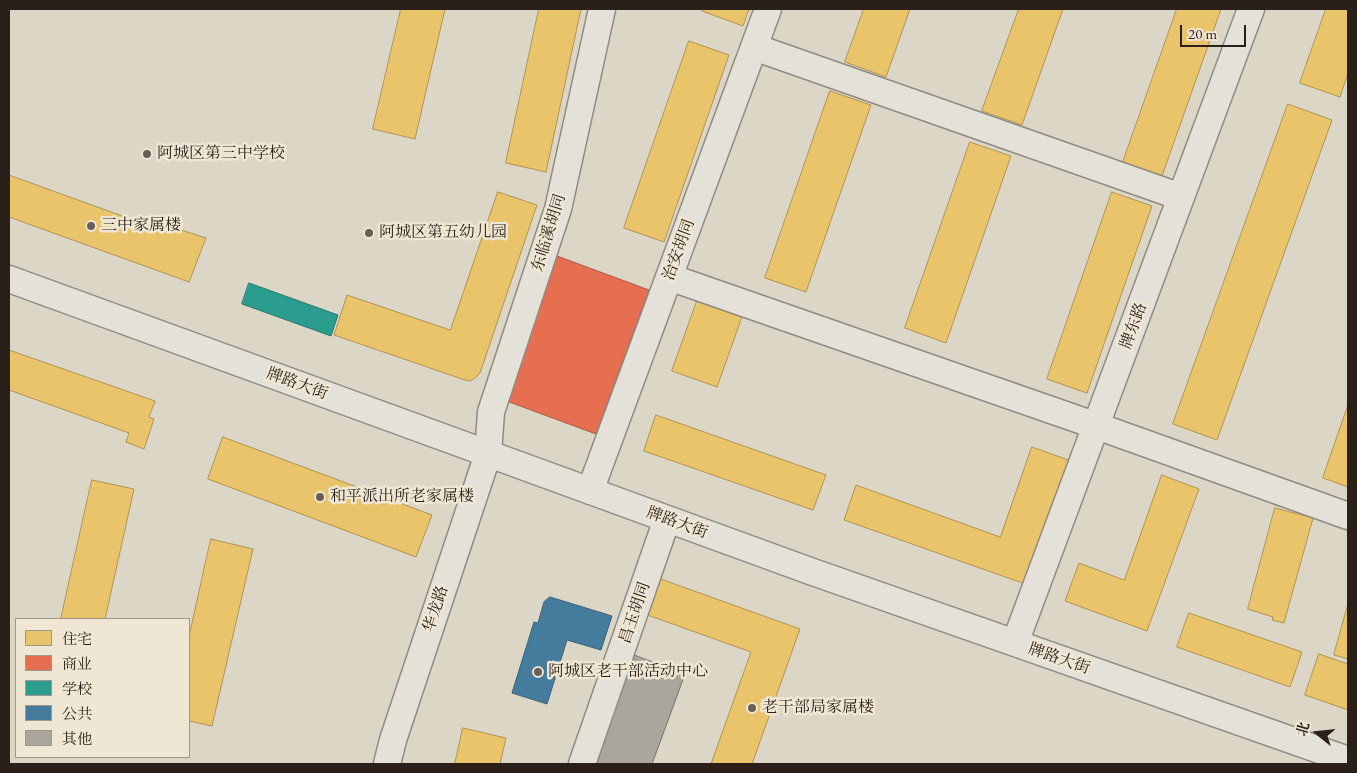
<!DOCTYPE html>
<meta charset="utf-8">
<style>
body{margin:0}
#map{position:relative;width:1357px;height:773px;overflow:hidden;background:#dcd6c6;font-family:"EB Garamond","Noto Serif SC",serif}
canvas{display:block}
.frame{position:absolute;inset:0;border:10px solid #2b1f1a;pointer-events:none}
.legend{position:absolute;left:15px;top:618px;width:175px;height:140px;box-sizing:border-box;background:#efe6d3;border:1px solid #a19689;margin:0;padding:6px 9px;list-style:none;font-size:15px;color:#2b1f1a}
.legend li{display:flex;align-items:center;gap:10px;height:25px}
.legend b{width:25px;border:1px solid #a19689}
.north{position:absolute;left:1292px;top:708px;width:50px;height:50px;-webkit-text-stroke:4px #efe6d3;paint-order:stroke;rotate:286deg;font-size:14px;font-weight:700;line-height:20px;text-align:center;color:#2b1f1a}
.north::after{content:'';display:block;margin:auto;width:18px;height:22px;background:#2b1f1a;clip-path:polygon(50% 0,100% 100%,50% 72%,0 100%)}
.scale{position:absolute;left:1180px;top:25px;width:66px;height:22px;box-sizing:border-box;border:2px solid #2b1f1a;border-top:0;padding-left:6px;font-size:15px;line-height:18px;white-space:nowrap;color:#2b1f1a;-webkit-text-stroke:4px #efe6d3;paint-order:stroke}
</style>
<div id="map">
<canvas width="1357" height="773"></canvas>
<div class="frame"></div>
<ul class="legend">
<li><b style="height:14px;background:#e9c46a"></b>住宅</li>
<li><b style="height:14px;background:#e76f51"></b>商业</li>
<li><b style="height:14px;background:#2a9d8f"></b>学校</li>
<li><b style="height:14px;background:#457b9d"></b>公共</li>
<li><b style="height:14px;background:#aaa69b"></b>其他</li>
</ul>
<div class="north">北</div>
<div class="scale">20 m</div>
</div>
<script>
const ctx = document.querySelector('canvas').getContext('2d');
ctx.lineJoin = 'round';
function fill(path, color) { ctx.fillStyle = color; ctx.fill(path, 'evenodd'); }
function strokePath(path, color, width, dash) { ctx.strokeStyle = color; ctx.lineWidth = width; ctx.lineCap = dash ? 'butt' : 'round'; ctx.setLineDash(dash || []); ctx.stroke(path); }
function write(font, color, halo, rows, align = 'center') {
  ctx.font = font + ' "EB Garamond","Noto Serif SC",serif'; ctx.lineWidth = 5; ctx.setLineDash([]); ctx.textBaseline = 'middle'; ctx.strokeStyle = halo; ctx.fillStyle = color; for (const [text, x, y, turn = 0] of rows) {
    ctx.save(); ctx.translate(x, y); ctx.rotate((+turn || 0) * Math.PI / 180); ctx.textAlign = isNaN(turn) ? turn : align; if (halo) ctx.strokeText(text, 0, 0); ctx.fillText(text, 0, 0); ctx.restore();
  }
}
const homes = new Path2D(`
 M 401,9 L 445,9 L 415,139 L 373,129 Z
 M 539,9 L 581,9 L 546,172 L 506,163 Z
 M 703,9 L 749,9 L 743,26 L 702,11 Z
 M 864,9 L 910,9 L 886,77 L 845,62 Z
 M 1019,9 L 1063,9 L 1022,125 L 982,111 Z
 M 1177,9 L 1221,9 L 1162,176 L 1123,162 Z
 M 1326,9 L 1348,9 L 1348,73 L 1340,97 L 1300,83 Z
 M 689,41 L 729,55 L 664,242 L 624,228 Z
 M 830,91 L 871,105 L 806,292 L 765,278 Z
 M 1288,104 L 1332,120 L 1217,440 L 1173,424 Z
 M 970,142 L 1011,156 L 946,343 L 905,328 Z
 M 9,175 L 158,229 L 159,223 L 206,238 L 189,282 L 9,217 Z
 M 498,192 L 537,205 L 480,373 L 475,378 L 470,381 L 465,380 L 334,335 L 347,295 L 450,330 Z
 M 1112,192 L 1152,206 L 1087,393 L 1047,379 Z
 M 697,301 L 742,317 L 717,387 L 672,371 Z
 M 9,350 L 155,401 L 149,417 L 154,419 L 144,449 L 126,442 L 129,433 L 9,390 Z
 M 1348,405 L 1348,487 L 1323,478 Z
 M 656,415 L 826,475 L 813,510 L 644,451 Z
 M 223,437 L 432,515 L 416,557 L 208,479 Z
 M 1032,447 L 1071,461 L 1028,585 L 844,520 L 856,485 L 1000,537 Z
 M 1162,475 L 1199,489 L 1147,631 L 1065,601 L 1079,563 L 1124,580 Z
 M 92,480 L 134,489 L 105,619 L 61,619 Z
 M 1275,508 L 1313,518 L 1284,623 L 1272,620 L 1273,617 L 1248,609 Z
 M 211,539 L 253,549 L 212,726 L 189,721 L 189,637 Z
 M 655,577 L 800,629 L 752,764 L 711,764 L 751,652 L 642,613 Z
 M 1348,604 L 1348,659 L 1334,655 Z
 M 1189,613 L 1302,652 L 1290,687 L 1177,647 Z
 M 1319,654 L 1348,664 L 1348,710 L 1305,695 Z
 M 463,728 L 506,738 L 500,764 L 455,764 Z`);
const shops = new Path2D(`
 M 557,256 L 649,290 L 596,434 L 504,400 Z`);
const schools = new Path2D(`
 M 249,283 L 338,315 L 331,336 L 242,304 Z`);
const public = new Path2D(`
 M 550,597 L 612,616 L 601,650 L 567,640 L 547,704 L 512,693 L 534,622 L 538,623 L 544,602 Z`);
const building = new Path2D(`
 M 634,655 L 685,674 L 652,764 L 595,764 Z`);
const minor = new Path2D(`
 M 754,47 L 1181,197
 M 669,277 L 1097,426 L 1348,516
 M 9,279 L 810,571 L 1348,760
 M 590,491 L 768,9
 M 1015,643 L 1251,9
 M 387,764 L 393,740 L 488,454 L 491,412 L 558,209 L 602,9
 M 582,764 L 667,519`);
const markers = [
 [147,154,5,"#695f56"],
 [91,226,5,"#695f56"],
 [369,233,5,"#695f56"],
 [320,497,5,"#695f56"],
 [538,672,5,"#695f56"],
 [752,708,5,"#695f56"]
];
const poiNames = [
 ["阿城区第三中学校",157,154],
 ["三中家属楼",101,226],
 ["阿城区第五幼儿园",379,233],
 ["和平派出所老家属楼",330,497],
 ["阿城区老干部活动中心",548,672],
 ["老干部局家属楼",762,708]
];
const streetNames = [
 ["东临溪胡同",549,233,-73],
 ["治安胡同",679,250,-70],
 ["牌东路",1134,326,-70],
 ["牌路大街",297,384,20],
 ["牌路大街",677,523,20],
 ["华龙路",436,609,-72],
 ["昌玉胡同",635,613,-71],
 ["牌路大街",1059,659,19]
];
fill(homes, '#e9c46a');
strokePath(homes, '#b09252', 1);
fill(shops, '#e76f51');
strokePath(shops, '#af5740', 1);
fill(schools, '#2a9d8f');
strokePath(schools, '#2a776c', 1);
fill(public, '#457b9d');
strokePath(public, '#3d5f76', 1);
fill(building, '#aaa69b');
strokePath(building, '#77726b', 1);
strokePath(minor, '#908b82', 29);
strokePath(minor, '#e4e1d9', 26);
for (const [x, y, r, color] of markers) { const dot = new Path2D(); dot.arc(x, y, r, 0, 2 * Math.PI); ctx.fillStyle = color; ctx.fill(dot); strokePath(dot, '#efe6d3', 2); }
write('16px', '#2b1f1a', '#efe6d3', poiNames, 'left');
write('16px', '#2b1f1a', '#efe6d3', streetNames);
</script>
